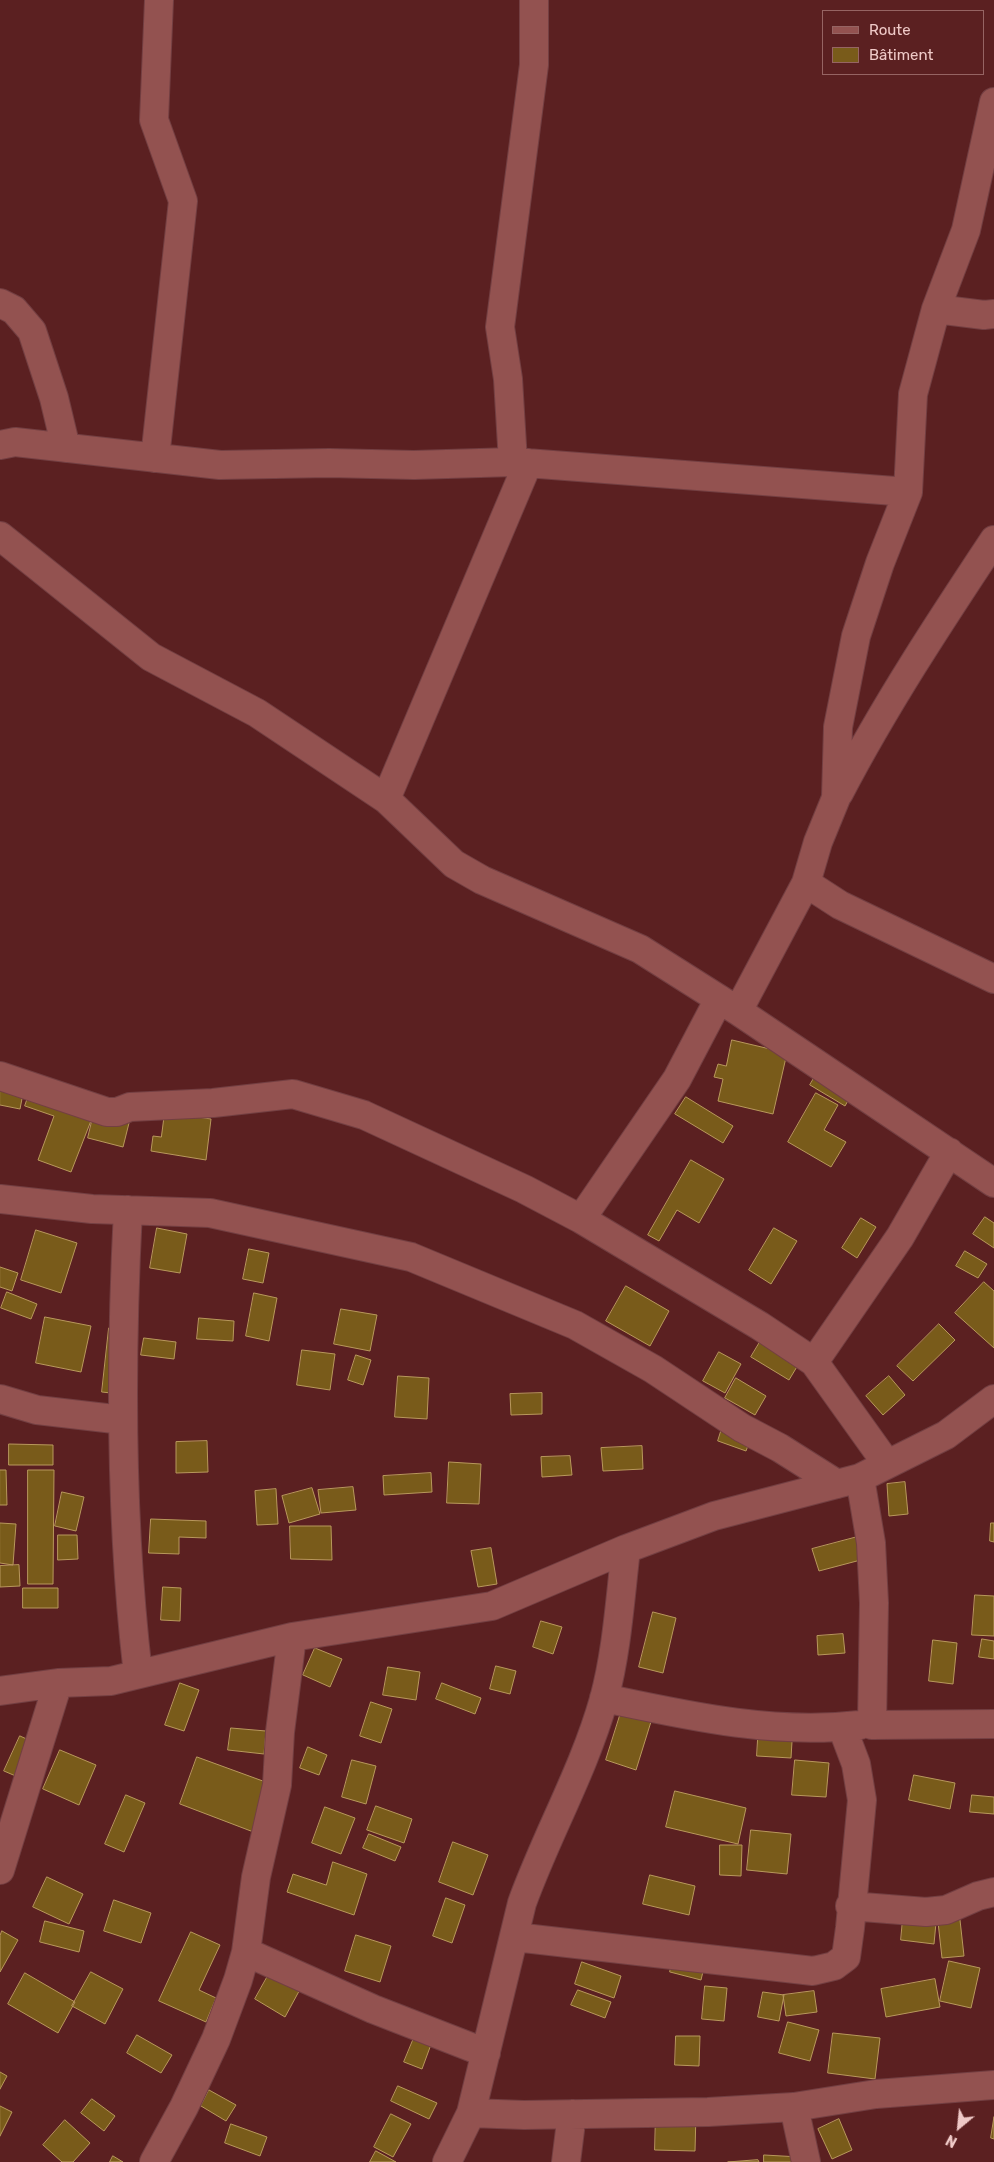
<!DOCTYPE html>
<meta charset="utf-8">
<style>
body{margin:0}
#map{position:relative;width:994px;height:2162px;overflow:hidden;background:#5b2021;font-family:Rubik,sans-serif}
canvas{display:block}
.legend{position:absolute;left:822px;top:10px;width:162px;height:65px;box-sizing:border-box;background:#5b2021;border:1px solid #966463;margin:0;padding:6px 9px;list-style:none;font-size:15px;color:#efc9c7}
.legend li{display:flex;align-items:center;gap:10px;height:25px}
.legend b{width:25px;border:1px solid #966463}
.north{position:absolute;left:934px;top:2102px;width:50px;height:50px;-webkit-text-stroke:4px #5b2021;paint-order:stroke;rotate:208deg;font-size:14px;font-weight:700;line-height:20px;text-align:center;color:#efc9c7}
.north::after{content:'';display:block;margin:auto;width:18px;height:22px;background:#efc9c7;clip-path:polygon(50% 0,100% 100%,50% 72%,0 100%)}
</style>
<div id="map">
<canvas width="994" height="2162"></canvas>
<ul class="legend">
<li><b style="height:6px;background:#935250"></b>Route</li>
<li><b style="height:14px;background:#795b1a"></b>Bâtiment</li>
</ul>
<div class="north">N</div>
</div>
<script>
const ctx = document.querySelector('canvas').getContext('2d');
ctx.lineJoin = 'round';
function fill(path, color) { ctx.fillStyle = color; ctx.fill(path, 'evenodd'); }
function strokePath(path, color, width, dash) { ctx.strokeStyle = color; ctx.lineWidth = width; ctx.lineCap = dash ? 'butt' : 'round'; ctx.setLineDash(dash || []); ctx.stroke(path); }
const building = new Path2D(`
 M 732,1040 L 787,1053 L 773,1114 L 718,1101 L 723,1079 L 714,1077 L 718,1064 L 726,1066 Z
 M 820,1068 L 855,1088 L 845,1106 L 810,1085 Z
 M 0,1078 L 25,1083 L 20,1109 L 0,1105 Z
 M 31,1089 L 94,1113 L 71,1172 L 38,1160 L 54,1116 L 25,1106 Z
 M 816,1093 L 838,1105 L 824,1130 L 846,1142 L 831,1167 L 788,1142 Z
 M 686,1097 L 733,1126 L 723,1143 L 675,1114 Z
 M 95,1109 L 130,1119 L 123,1147 L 88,1138 Z
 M 165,1112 L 211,1119 L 206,1160 L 151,1151 L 153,1136 L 161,1137 Z
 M 691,1160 L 724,1179 L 699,1223 L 677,1210 L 659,1241 L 648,1235 Z
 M 985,1217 L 994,1223 L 994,1248 L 973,1234 Z
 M 861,1218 L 876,1227 L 857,1258 L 842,1248 Z
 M 157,1228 L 187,1234 L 180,1273 L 150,1268 Z
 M 774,1228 L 797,1241 L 771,1284 L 749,1270 Z
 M 36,1230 L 77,1243 L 61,1293 L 21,1280 Z
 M 249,1249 L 269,1253 L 263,1283 L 243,1279 Z
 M 965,1251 L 987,1264 L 978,1278 L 956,1266 Z
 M 0,1267 L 18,1273 L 12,1291 L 0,1287 Z
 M 984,1282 L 994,1291 L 994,1348 L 955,1313 Z
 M 626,1286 L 669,1311 L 650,1346 L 606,1321 Z
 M 7,1292 L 37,1304 L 31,1319 L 1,1308 Z
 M 254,1293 L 277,1298 L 269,1341 L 246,1336 Z
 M 341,1309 L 377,1315 L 370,1351 L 334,1344 Z
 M 45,1317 L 91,1326 L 81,1372 L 36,1363 Z
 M 199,1318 L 234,1321 L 233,1341 L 197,1339 Z
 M 939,1324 L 955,1340 L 913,1381 L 897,1366 Z
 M 109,1328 L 127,1330 L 119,1394 L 102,1392 Z
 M 763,1337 L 801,1360 L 789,1380 L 751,1357 Z
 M 144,1338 L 176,1342 L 174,1359 L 141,1355 Z
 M 302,1350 L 335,1354 L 330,1390 L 297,1385 Z
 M 719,1352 L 741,1364 L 725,1393 L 703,1381 Z
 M 356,1355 L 371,1360 L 363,1385 L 348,1380 Z
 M 398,1376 L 429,1378 L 427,1419 L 395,1417 Z
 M 889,1376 L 905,1395 L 883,1415 L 866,1396 Z
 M 736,1378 L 766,1396 L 755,1415 L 725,1398 Z
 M 542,1393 L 542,1414 L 511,1415 L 510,1394 Z
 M 724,1422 L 753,1432 L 746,1451 L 718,1441 Z
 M 207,1441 L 208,1472 L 176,1473 L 176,1442 Z
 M 9,1444 L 53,1445 L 53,1465 L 9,1465 Z
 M 642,1446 L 643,1469 L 603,1471 L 601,1448 Z
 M 570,1456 L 572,1475 L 542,1477 L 541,1457 Z
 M 449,1462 L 481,1464 L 479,1504 L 447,1503 Z
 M 0,1470 L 6,1470 L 7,1505 L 0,1505 Z
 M 28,1470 L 54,1470 L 53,1584 L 28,1584 Z
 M 431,1473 L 432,1492 L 384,1495 L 383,1476 Z
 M 905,1482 L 908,1514 L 889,1516 L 887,1484 Z
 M 353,1487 L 356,1510 L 321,1513 L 318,1490 Z
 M 312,1488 L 320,1514 L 289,1523 L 282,1496 Z
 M 276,1489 L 278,1524 L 257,1525 L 255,1491 Z
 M 62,1492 L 84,1497 L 76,1531 L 55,1526 Z
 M 151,1519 L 206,1521 L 206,1538 L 179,1537 L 179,1554 L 149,1553 Z
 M 0,1523 L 16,1524 L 13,1565 L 0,1563 Z
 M 991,1523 L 994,1523 L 994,1542 L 990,1541 Z
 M 290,1526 L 331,1526 L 332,1560 L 291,1559 Z
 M 58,1535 L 77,1535 L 78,1559 L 58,1560 Z
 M 865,1535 L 872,1557 L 819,1571 L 812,1549 Z
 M 491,1548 L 497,1584 L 478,1587 L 471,1551 Z
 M 19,1565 L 20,1586 L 0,1587 L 0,1566 Z
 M 163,1587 L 181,1588 L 180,1621 L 161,1620 Z
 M 23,1588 L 58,1588 L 58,1608 L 23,1608 Z
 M 975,1595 L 994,1596 L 994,1636 L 972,1635 Z
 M 653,1612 L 676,1618 L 663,1673 L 639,1667 Z
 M 541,1621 L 562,1627 L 553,1654 L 533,1647 Z
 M 843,1634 L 845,1653 L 818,1655 L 817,1636 Z
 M 982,1639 L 994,1641 L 994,1659 L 979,1657 Z
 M 933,1640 L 957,1643 L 953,1684 L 929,1681 Z
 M 315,1648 L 342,1659 L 330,1687 L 303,1675 Z
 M 496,1666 L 516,1671 L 510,1694 L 490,1689 Z
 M 388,1667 L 420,1672 L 416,1700 L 383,1695 Z
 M 180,1683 L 199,1690 L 184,1731 L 165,1725 Z
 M 442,1683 L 481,1698 L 475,1714 L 436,1699 Z
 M 371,1702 L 392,1709 L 381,1743 L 360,1736 Z
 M 624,1703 L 654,1712 L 636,1770 L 606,1760 Z
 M 759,1722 L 793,1725 L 791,1758 L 757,1756 Z
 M 231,1728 L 266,1731 L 264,1754 L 228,1750 Z
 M 20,1736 L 42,1746 L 25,1780 L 4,1771 Z
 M 308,1747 L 327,1755 L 319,1775 L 300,1768 Z
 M 60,1750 L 96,1765 L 79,1805 L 43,1789 Z
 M 197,1757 L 282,1788 L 264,1836 L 180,1804 Z
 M 352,1760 L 376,1766 L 366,1804 L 342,1797 Z
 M 795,1760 L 829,1763 L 826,1797 L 792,1795 Z
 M 914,1775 L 955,1783 L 950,1809 L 909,1800 Z
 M 675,1791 L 746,1808 L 738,1844 L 666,1827 Z
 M 126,1795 L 145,1803 L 124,1852 L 105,1844 Z
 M 972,1795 L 994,1797 L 994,1814 L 970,1812 Z
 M 376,1806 L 412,1819 L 404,1843 L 367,1830 Z
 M 325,1807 L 355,1818 L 341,1854 L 312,1843 Z
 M 751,1830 L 791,1834 L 787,1874 L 747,1870 Z
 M 369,1834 L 401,1847 L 395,1861 L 363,1848 Z
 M 453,1842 L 488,1855 L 473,1895 L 439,1882 Z
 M 720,1845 L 742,1845 L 741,1876 L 720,1875 Z
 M 333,1862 L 367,1874 L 354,1915 L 287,1892 L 293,1874 L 326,1885 Z
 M 650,1875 L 695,1886 L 689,1915 L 643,1904 Z
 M 47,1877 L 83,1894 L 69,1924 L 33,1907 Z
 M 446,1898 L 465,1905 L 452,1943 L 433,1936 Z
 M 114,1900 L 151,1913 L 141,1943 L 104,1931 Z
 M 904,1908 L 937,1912 L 934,1944 L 901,1940 Z
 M 959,1911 L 964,1956 L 942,1958 L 937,1913 Z
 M 45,1921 L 84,1931 L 79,1952 L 40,1942 Z
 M 2,1931 L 18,1940 L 0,1972 L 0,1936 Z
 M 191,1932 L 220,1945 L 199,1990 L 216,1998 L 206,2022 L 159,2001 Z
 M 356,1935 L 391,1946 L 380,1982 L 345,1971 Z
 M 674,1955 L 705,1963 L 701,1980 L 670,1972 Z
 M 949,1961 L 980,1968 L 971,2008 L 940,2001 Z
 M 582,1962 L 621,1976 L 614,1998 L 575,1984 Z
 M 274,1965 L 304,1982 L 285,2017 L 255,1999 Z
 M 91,1972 L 123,1989 L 105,2024 L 72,2006 Z
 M 25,1973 L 75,2002 L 58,2033 L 8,2004 Z
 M 935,1979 L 940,2007 L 886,2017 L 881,1989 Z
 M 705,1986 L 727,1988 L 724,2021 L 702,2019 Z
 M 578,1990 L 611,2002 L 605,2018 L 571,2005 Z
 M 814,1991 L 817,2012 L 786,2016 L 783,1995 Z
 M 763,1992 L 784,1995 L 779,2021 L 758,2017 Z
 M 788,2022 L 819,2030 L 810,2061 L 779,2053 Z
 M 416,2033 L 433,2039 L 422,2069 L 404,2062 Z
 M 833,2033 L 880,2038 L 875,2079 L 828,2073 Z
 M 137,2035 L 172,2055 L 161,2073 L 127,2053 Z
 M 676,2036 L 700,2036 L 699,2066 L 675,2065 Z
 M 0,2072 L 7,2076 L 0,2089 Z
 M 398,2086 L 437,2103 L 429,2119 L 391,2101 Z
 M 209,2090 L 236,2105 L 226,2121 L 201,2106 Z
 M 92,2099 L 115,2116 L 104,2131 L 81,2113 Z
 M 0,2106 L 12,2112 L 0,2136 Z
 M 656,2112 L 696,2113 L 695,2151 L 655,2150 Z
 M 391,2114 L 411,2124 L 393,2157 L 374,2147 Z
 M 994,2117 L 994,2139 L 991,2138 Z
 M 839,2119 L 852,2150 L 832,2159 L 818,2129 Z
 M 65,2120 L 90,2143 L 73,2162 L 62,2162 L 43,2145 Z
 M 231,2124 L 267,2137 L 260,2156 L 225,2143 Z
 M 376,2151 L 396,2162 L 370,2162 Z
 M 764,2155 L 800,2157 L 800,2162 L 764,2162 Z
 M 113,2156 L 123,2162 L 110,2162 Z
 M 758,2160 L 759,2162 L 728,2162 Z`);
const minor = new Path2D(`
 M 0,303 L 14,310 L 32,331 L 54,398 L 66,448
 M 936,309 L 984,315 L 994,314
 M 0,445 L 15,442 L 220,465 L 329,463 L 414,465 L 513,462 L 908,492 L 880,563 L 856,636 L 838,727 L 836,798 L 818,842 L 806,883 L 840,905 L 994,979
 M 155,458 L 183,201 L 154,120 L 159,0
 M 513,462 L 508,379 L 500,327 L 534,65 L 534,0
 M 908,492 L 913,394 L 936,309 L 966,230 L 994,102
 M 0,536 L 151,657 L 257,713 L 386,799 L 454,864 L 482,880 L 640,949 L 738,1011 L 806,883
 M 839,793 C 885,705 939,623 994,540
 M 386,799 L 528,463
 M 738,1011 L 994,1183
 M 0,1076 L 107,1112 L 117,1112 L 130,1107 L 213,1103 L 293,1094 L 364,1115 L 524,1189 L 581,1219 L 760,1326 L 814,1362 L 887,1464
 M 0,1199 L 92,1209 L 210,1213 L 411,1257 L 575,1325 L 653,1369 L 742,1428 L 780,1448 L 837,1484
 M 128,1210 C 120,1365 120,1521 138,1674
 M 581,1219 L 677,1079 L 719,999
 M 814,1362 L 900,1237 L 949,1152
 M 0,1399 L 37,1410 L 123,1420
 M 860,1478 L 871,1543 L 874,1603 L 872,1725 L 994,1724
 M 0,1691 L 58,1683 L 111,1681 L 292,1637 L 492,1606 L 626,1549
 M 604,1698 C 689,1716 773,1735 860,1725
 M 0,1870 L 58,1683
 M 850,1906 L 926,1912 L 946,1910 L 978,1896 L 994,1892
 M 515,1937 L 813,1971 L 834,1966 L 846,1957 L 850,1928 L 862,1800 L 856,1764 L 842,1727
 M 246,1952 L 373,2009 L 486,2053
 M 794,2107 L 806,2162
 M 471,2113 L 524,2115 L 708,2112 L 794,2107 L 876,2094 L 994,2085
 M 154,2162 L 184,2107 L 216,2039 L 238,1980 L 246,1952 L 256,1877 L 277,1785 L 280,1732 L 292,1637
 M 447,2162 L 471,2113 L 522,1903 C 547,1834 584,1770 604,1699 C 617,1651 620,1599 626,1549 L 714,1516 L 860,1478 L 946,1435 L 994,1399
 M 566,2162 L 572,2114`);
fill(building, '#795b1a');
strokePath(building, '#b8985c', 1);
strokePath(minor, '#733f42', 30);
strokePath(minor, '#935250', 28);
</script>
